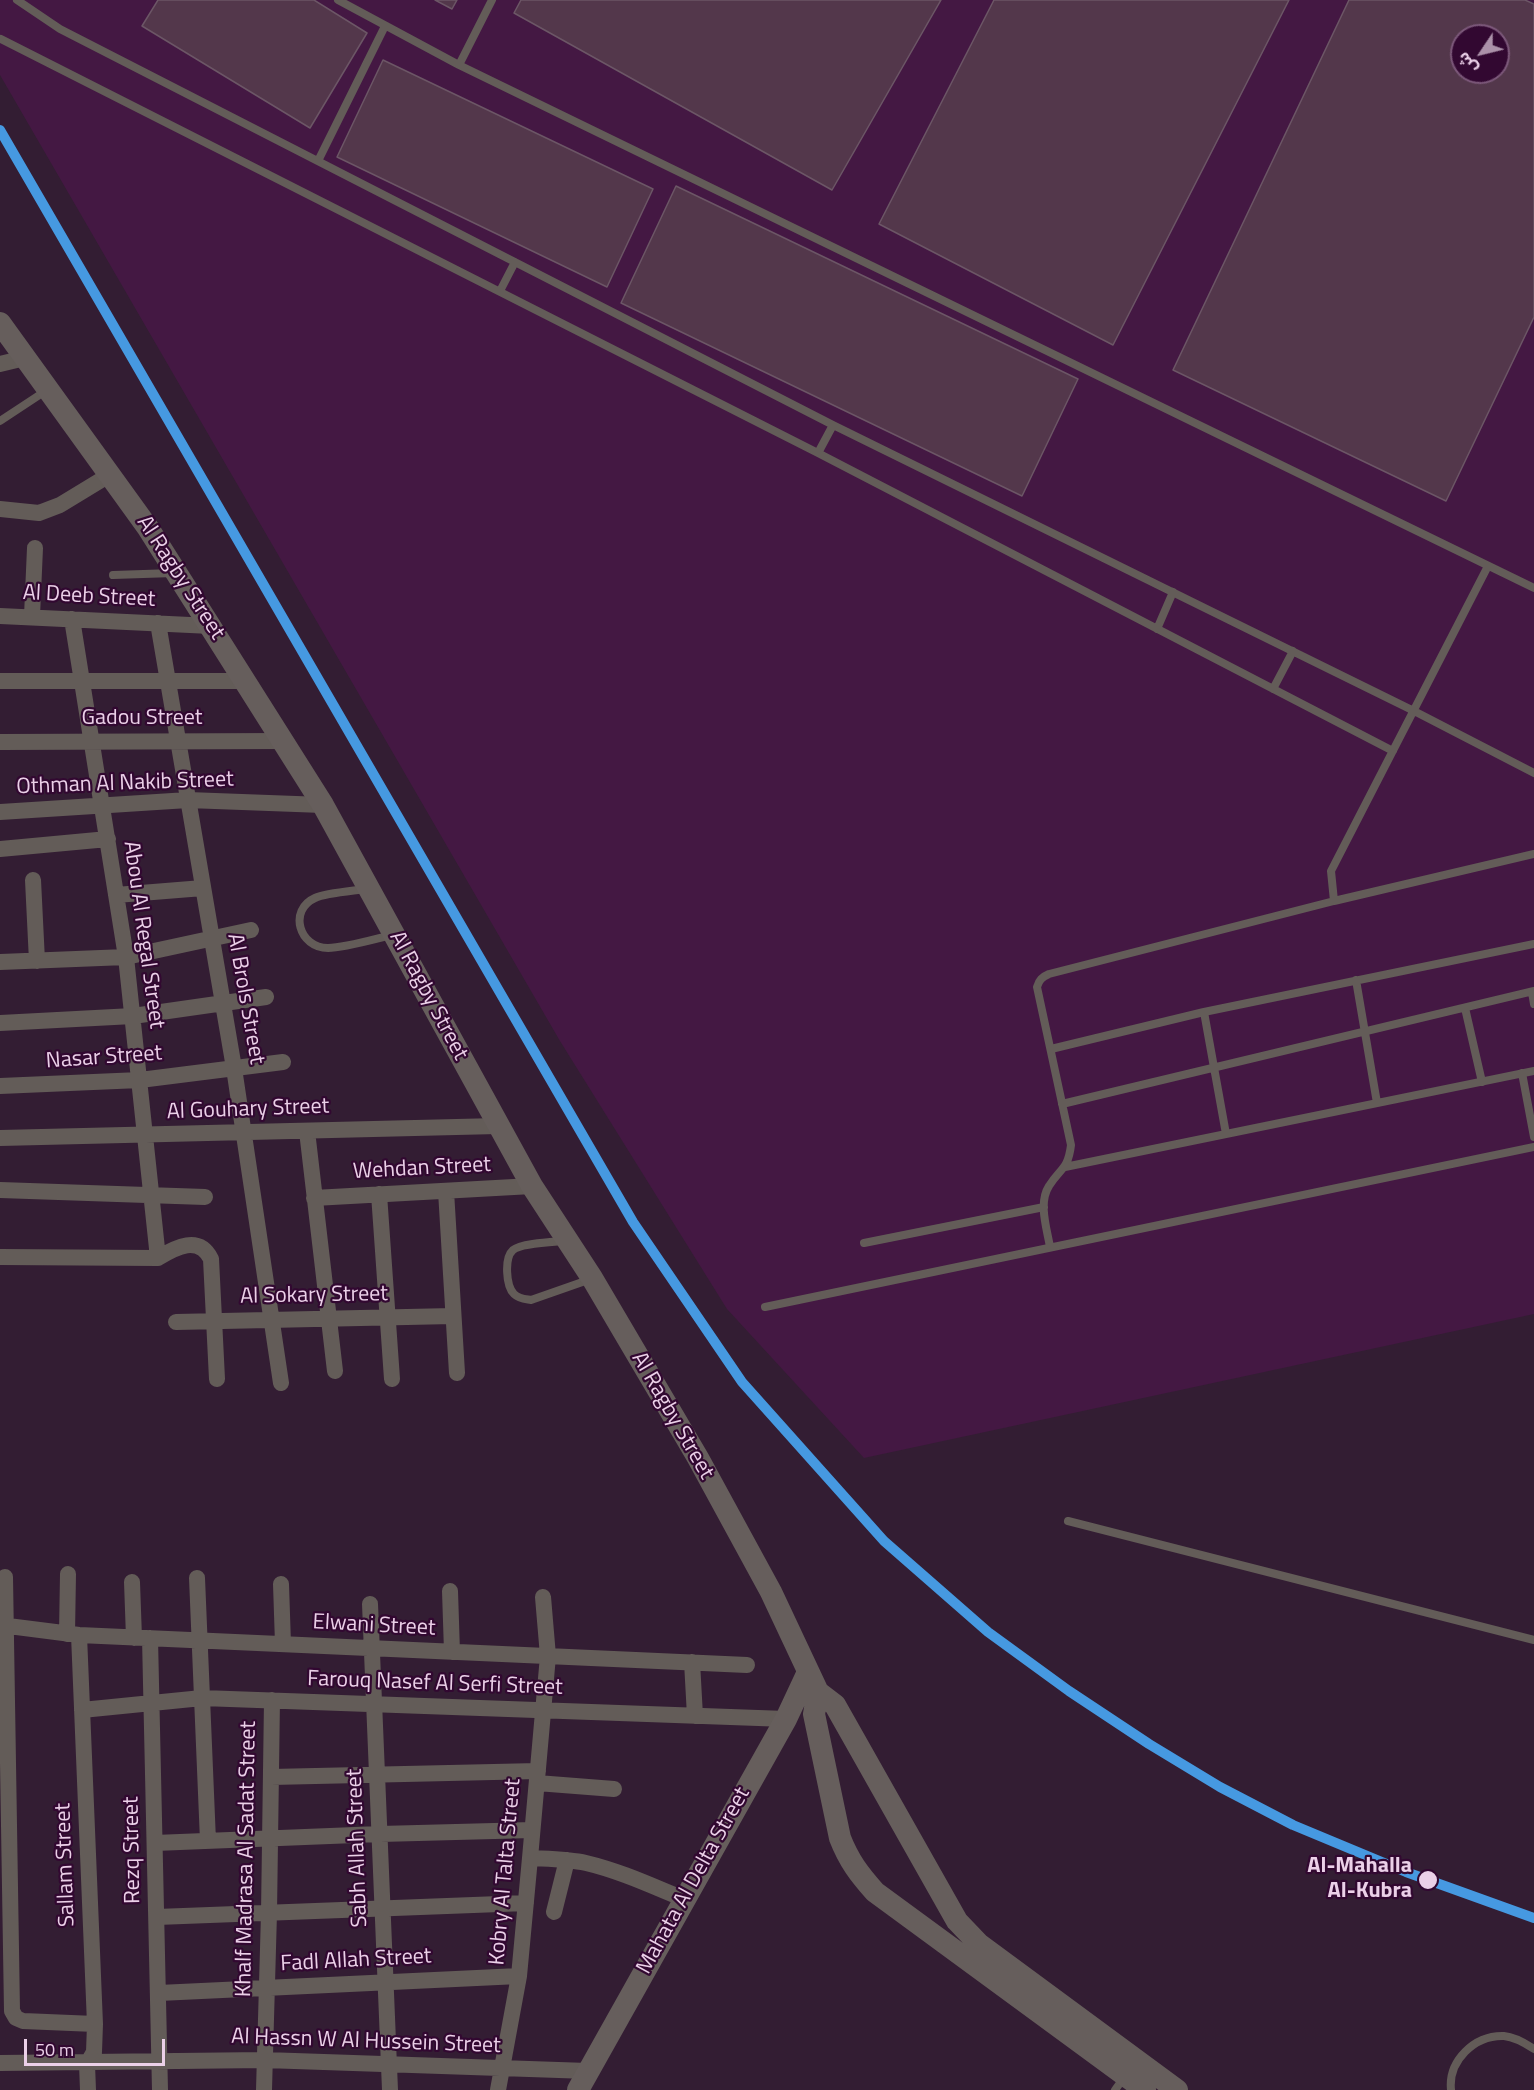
<!DOCTYPE html>
<meta charset="utf-8">
<style>
body{margin:0}
#map{position:relative;width:1534px;height:2090px;overflow:hidden;background:#331d33;font-family:"Titillium Web","Noto Sans Arabic",sans-serif}
canvas{display:block}
.north{position:absolute;left:1450px;top:24px;width:60px;height:60px;box-sizing:border-box;background:#320831;border:2px solid #7c587a;border-radius:50%;rotate:235deg;font-size:16px;font-weight:700;line-height:24px;text-align:center;color:#ebd0e8}
.north::after{content:'';display:block;margin:auto;width:21px;height:27px;background:#ab91a9;clip-path:polygon(50% 0,100% 100%,50% 72%,0 100%)}
.scale{position:absolute;left:24px;top:2039px;width:141px;height:27px;box-sizing:border-box;border:3px solid #ebd0e8;border-top:0;padding-left:8px;font-size:18px;line-height:21px;white-space:nowrap;color:#ebd0e8;-webkit-text-stroke:4px #320831;paint-order:stroke}
</style>
<div id="map">
<canvas width="1534" height="2090"></canvas>
<div class="north">ش</div>
<div class="scale">50 m</div>
</div>
<script>
const ctx = document.querySelector('canvas').getContext('2d');
ctx.lineJoin = 'round';
function fill(path, color) { ctx.fillStyle = color; ctx.fill(path, 'evenodd'); }
function strokePath(path, color, width, dash) { ctx.strokeStyle = color; ctx.lineWidth = width; ctx.lineCap = dash ? 'butt' : 'round'; ctx.setLineDash(dash || []); ctx.stroke(path); }
function write(font, color, halo, rows, align = 'center') {
  ctx.font = font + ' "Titillium Web",sans-serif'; ctx.lineWidth = 4.5; ctx.setLineDash([]); ctx.textBaseline = 'middle'; ctx.strokeStyle = halo; ctx.fillStyle = color; for (const [text, x, y, turn = 0] of rows) {
    ctx.save(); ctx.translate(x, y); ctx.rotate((+turn || 0) * Math.PI / 180); ctx.textAlign = isNaN(turn) ? turn : align; if (halo) ctx.strokeText(text, 0, 0); ctx.fillText(text, 0, 0); ctx.restore();
  }
}
const built = new Path2D(`
 M 0,0 L 1534,0 L 1534,1314 L 864,1458 L 727,1309 L 560,1041 L 0,75 ZM 1462,36 L 1498,36 L 1498,72 L 1462,72 Z`);
const building = new Path2D(`
 M 158,0 L 314,0 L 367,33 L 310,128 L 142,26 Z
 M 435,0 L 457,0 L 452,9 Z
 M 521,0 L 941,0 L 832,190 L 514,13 Z
 M 994,0 L 1289,0 L 1113,345 L 879,224 Z
 M 1349,0 L 1525,0 L 1534,4 L 1534,317 L 1446,501 L 1173,370 ZM 1462,36 L 1498,36 L 1498,72 L 1462,72 Z
 M 383,60 L 653,189 L 607,287 L 337,157 Z
 M 676,186 L 1078,379 L 1022,496 L 621,303 Z`);
const lane = new Path2D(`
 M 17,0 L 60,29 L 833,425 L 1414,711 L 1534,773
 M 338,0 L 459,65 L 1534,588
 M 1,39 L 818,453 L 1393,751
 M 459,65 L 492,0
 M 318,161 L 385,26
 M 500,291 L 515,262
 M 0,421 L 47,390
 M 818,453 L 833,425
 M 1488,566 L 1331,871 L 1334,901 L 1534,854
 M 113,575 L 174,573
 M 1157,629 L 1173,592
 M 1273,689 L 1293,651
 M 366,889 C 353,891 326,893 315,898 C 288,910 299,948 328,948 C 344,948 375,939 392,935
 M 1356,980 L 1377,1103
 M 1532,992 L 1534,1004
 M 1465,1008 L 1482,1082
 M 1204,1012 L 1226,1134
 M 1051,1049 L 1204,1012 L 1534,944
 M 1522,1073 L 1534,1137
 M 1062,1104 L 1534,991
 M 1065,1167 L 1534,1071
 M 564,1241 C 552,1242 521,1243 513,1250 C 504,1258 506,1286 514,1294 C 519,1299 525,1299 531,1300 L 591,1279
 M 864,1243 L 1044,1207
 M 1050,1247 C 1047,1229 1038,1203 1049,1186 C 1060,1168 1068,1170 1071,1145 L 1037,987 C 1039,980 1042,977 1049,974 L 1334,901
 M 765,1307 L 1534,1147
 M 1068,1521 L 1534,1640
 M 1115,2090 L 1125,2076
 M 1451,2090 C 1448,2061 1474,2035 1504,2036 C 1515,2037 1525,2043 1534,2049`);
const street = new Path2D(`
 M 0,364 L 25,358
 M 0,509 L 39,513 L 60,505 L 111,474
 M 0,616 L 211,626
 M 32,616 L 35,548
 M 72,619 L 126,957 L 158,1258
 M 158,623 L 234,1068 L 281,1383
 M 0,681 L 246,681
 M 0,742 L 285,741
 M 0,812 L 188,800 L 323,805
 M 0,849 L 108,839
 M 33,880 L 37,961
 M 116,895 L 203,888
 M 0,962 L 126,957 L 251,930
 M 0,1023 L 133,1016 L 266,997
 M 0,1086 L 140,1080 L 283,1062
 M 307,1131 L 335,1371
 M 0,1138 L 498,1126
 M 0,1190 L 205,1197
 M 446,1191 L 457,1373
 M 379,1194 L 392,1379
 M 314,1198 L 532,1186
 M 0,1257 L 158,1258
 M 158,1258 C 176,1247 199,1235 211,1259 L 217,1379
 M 176,1322 L 453,1316
 M 5,1577 L 12,2011 L 16,2018 L 23,2021 L 95,2024
 M 197,1578 L 208,1841
 M 132,1582 L 134,1638
 M 281,1584 L 283,1644
 M 450,1591 L 452,1652
 M 370,1604 L 390,2090
 M 0,1625 L 79,1635 L 747,1665
 M 67,1634 L 68,1574
 M 79,1635 L 95,2024 L 94,2052 L 87,2064 L 88,2090
 M 150,1638 L 160,2090
 M 692,1662 L 695,1716
 M 82,1710 L 202,1698 L 786,1719
 M 271,1777 L 538,1771
 M 537,1783 L 614,1789
 M 155,1843 L 380,1834 L 532,1830
 M 530,1858 C 549,1859 568,1859 586,1863 C 620,1871 652,1886 684,1899
 M 554,1912 L 567,1860
 M 157,1917 L 526,1903
 M 159,1993 L 519,1976
 M 0,2063 L 265,2060 L 588,2071
 M 264,2090 L 269,1913 L 272,1700
 M 498,2090 L 519,1976 L 530,1858 L 548,1656 L 543,1597`);
const secondary = new Path2D(`
 M 0,323 L 148,528 L 323,805 L 532,1186 L 592,1278 L 698,1458 L 771,1592 L 818,1692 L 835,1705 L 957,1921 L 979,1944 L 1177,2090
 M 818,1692 L 814,1714 L 840,1838 C 849,1861 859,1874 875,1892 L 1145,2090
 M 578,2090 L 786,1719 L 808,1672`);
const rail1 = new Path2D(`
 M 0,130 L 633,1222 L 742,1382 L 884,1541 L 988,1632 L 1069,1691 L 1149,1744 L 1220,1787 L 1293,1825 L 1406,1872 L 1534,1918`);
const markers = [
 [1428,1880,10,"#ebd0e8"]
];
const streetNames = [
 ["Al Ragby Street",180,578,57],
 ["Al Deeb Street",89,597,3],
 ["Gadou Street",142,719],
 ["Othman Al Nakib Street",125,784,-2],
 ["Abou Al Regal Street",143,935,82],
 ["Al Ragby Street",428,996,62],
 ["Al Brols Street",245,999,80],
 ["Nasar Street",104,1058,-4],
 ["Al Gouhary Street",248,1110,-2],
 ["Wehdan Street",422,1169,-3],
 ["Al Sokary Street",314,1296,-1],
 ["Al Ragby Street",672,1416,60],
 ["Elwani Street",374,1626,3],
 ["Farouq Nasef Al Serfi Street",435,1684,2],
 ["Sabh Allah Street",358,1848,-92],
 ["Rezq Street",133,1850,-91],
 ["Khalf Madrasa Al Sadat Street",247,1859,-89],
 ["Sallam Street",66,1865,-92],
 ["Kobry Al Talta Street",506,1872,-85],
 ["Mahata Al Delta Street",694,1881,-61],
 ["Fadl Allah Street",356,1961,-3],
 ["Al Hassn W Al Hussein Street",366,2042,2]
];
const stopNames = [
 ["Al-Mahalla",1412,1867],
 ["Al-Kubra",1412,1892]
];
fill(built, '#441843');
fill(building, '#53374b');
strokePath(building, '#6c5666', 1.5);
strokePath(lane, '#635c58', 8);
strokePath(street, '#635c58', 16);
strokePath(secondary, '#665e5c', 22);
strokePath(rail1, '#4699e1', 10);
for (const [x, y, r, color] of markers) { const dot = new Path2D(); dot.arc(x, y, r, 0, 2 * Math.PI); ctx.fillStyle = color; ctx.fill(dot); strokePath(dot, '#320831', 2); }
write('22px', '#ebd0e8', '#320831', streetNames);
write('bold 22px', '#ebd0e8', '#320831', stopNames, 'right');
</script>
